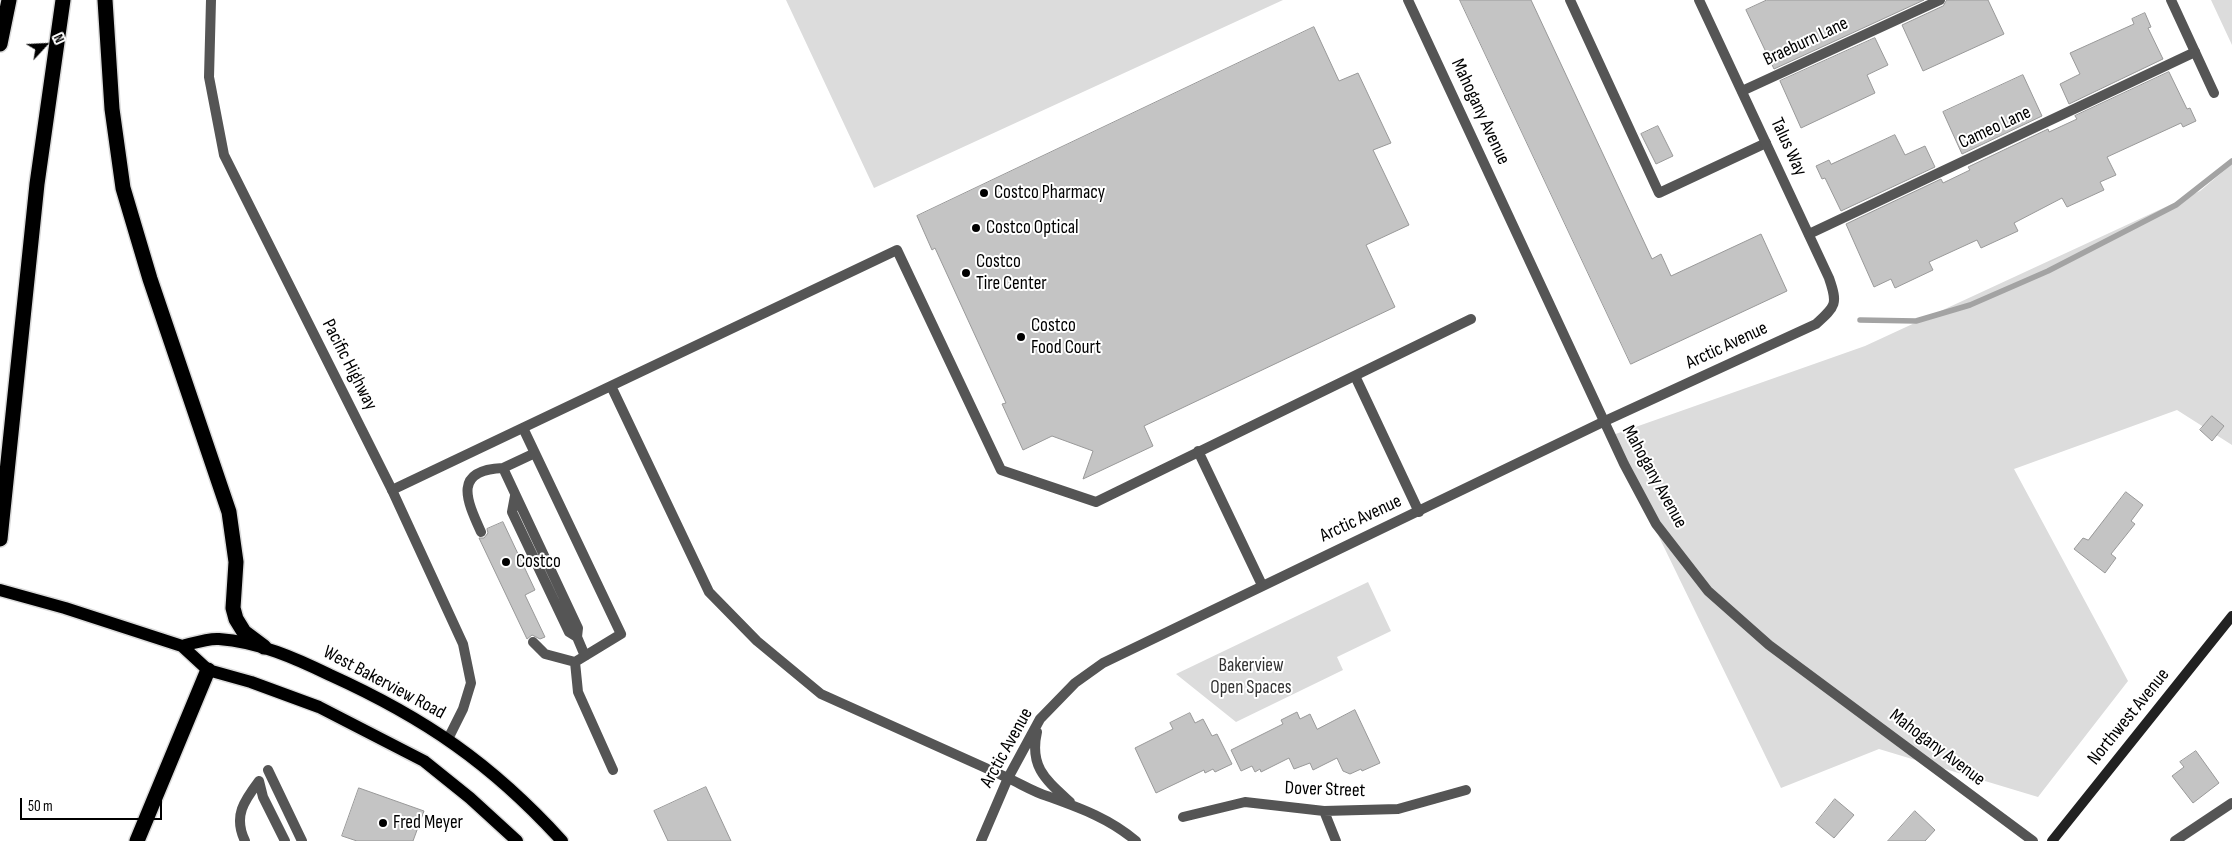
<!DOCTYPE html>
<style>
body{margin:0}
#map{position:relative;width:2232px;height:841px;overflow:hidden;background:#fff;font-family:"Sofia Sans Condensed",sans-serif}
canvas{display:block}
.north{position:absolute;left:20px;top:20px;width:50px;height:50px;-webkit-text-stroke:4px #fff;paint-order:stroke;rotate:65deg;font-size:14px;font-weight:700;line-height:20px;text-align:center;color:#000}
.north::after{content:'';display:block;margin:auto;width:18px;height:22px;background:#000;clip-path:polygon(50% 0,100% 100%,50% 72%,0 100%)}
.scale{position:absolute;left:20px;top:798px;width:142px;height:22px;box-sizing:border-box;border:2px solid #000;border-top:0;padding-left:6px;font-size:15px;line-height:18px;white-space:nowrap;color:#000;-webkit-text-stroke:4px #fff;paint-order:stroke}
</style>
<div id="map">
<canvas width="2232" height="841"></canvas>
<div class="north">N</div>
<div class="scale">50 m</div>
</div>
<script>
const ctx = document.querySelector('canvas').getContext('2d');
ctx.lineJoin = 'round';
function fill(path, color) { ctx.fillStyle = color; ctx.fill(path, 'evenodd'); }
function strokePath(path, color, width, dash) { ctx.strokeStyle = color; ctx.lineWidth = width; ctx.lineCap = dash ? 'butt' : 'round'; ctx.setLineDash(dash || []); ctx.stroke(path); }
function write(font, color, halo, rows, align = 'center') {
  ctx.font = font + ' "Sofia Sans Condensed",sans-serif'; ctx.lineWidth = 4; ctx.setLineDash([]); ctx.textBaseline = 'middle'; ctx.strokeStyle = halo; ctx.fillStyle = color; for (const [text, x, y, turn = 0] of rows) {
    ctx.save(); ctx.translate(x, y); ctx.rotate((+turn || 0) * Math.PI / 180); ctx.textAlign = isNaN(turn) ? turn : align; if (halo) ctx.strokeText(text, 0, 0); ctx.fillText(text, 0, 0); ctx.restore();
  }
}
const green = new Path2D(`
 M 786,0 L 1283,0 L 874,188 Z
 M 2211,0 L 2232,0 L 2232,45 Z
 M 2232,164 L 2232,445 L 2177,410 L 2014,469 L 2128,681 L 2038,797 L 1879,749 L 1781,788 L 1610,436 L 1865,346 L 2200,191 Z
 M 1368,582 L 1391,631 L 1337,657 L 1343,670 L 1236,722 L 1176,674 Z`);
const stream = new Path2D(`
 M 1860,320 L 1916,321 L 1970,305 L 2048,271 L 2176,205 L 2232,161`);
const building = new Path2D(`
 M 1460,0 L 1531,0 L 1652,259 L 1661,254 L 1671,276 L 1761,234 L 1787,291 L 1631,364 Z
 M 1767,0 L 1924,0 L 1774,69 L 1746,10 Z
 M 1947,0 L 1988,0 L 2004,34 L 1923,71 L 1902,25 L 1943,6 Z
 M 2145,13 L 2151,27 L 2148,28 L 2163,59 L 2069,104 L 2060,84 L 2080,74 L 2070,53 L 2134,24 L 2132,19 Z
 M 1314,27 L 1339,81 L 1358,73 L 1391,143 L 1373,150 L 1409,225 L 1366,245 L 1395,307 L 1144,426 L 1153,446 L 1083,479 L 1093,451 L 1052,436 L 1023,450 L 1002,404 L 1006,403 L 935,248 L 932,250 L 917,216 Z
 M 1875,38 L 1888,65 L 1867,75 L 1875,93 L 1801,128 L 1780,81 Z
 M 2169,72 L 2187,109 L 2190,108 L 2196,121 L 2183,127 L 2181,123 L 2107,157 L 2116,175 L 2100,182 L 2104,190 L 2067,207 L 2062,198 L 2014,223 L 2018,231 L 1981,248 L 1977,240 L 1929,262 L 1933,270 L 1895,288 L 1891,279 L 1874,287 L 1846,224 L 1941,179 L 1943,183 L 1970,170 L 1968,167 L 2048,129 L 2049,132 L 2077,119 L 2075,116 Z
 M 2023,75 L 2042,116 L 1962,154 L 1943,112 Z
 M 1658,126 L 1673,156 L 1656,164 L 1641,134 Z
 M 1895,135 L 1905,155 L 1925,146 L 1935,167 L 1841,211 L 1825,178 L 1822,179 L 1816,166 L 1829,160 L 1831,164 Z
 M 2212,416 L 2224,426 L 2212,441 L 2200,430 Z
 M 2126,492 L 2143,505 L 2131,521 L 2135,524 L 2111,554 L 2116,558 L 2105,573 L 2074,549 L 2083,538 L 2088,540 Z
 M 503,522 L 535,590 L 525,595 L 545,637 L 540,639 L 532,635 L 527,639 L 479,538 L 484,538 L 488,533 L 487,529 Z
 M 1355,710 L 1380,763 L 1362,771 L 1361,769 L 1350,774 L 1343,771 L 1337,758 L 1313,770 L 1310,763 L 1294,769 L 1289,758 L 1261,772 L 1260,769 L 1255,772 L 1252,766 L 1241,771 L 1231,750 L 1283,724 L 1281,720 L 1297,712 L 1300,719 L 1310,714 L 1317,729 Z
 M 1190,713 L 1195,723 L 1203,719 L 1212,736 L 1217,734 L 1232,764 L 1215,772 L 1213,769 L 1205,773 L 1204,770 L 1156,793 L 1135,748 L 1173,729 L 1170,723 Z
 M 2196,751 L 2219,783 L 2193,803 L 2172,776 L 2184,767 L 2180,762 Z
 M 706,787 L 731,841 L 668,841 L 654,811 Z
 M 359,788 L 424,811 L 413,841 L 357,841 L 342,836 Z
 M 1835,799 L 1854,815 L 1834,838 L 1816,823 Z
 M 1915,811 L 1935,830 L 1925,841 L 1888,841 Z`);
const service = new Path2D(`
 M 1570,0 L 1659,193 L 1766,143
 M 1742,91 L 1940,0
 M 1809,234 L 2195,52
 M 1355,376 L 1419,512
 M 611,386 L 709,592 L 757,641 L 821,694 L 1008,778
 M 523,428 L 621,634 L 575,662 L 578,692 L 613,770
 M 1198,451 L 1262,585
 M 503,468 L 535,453
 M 392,490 L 897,250 L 1001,470 L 1096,502 L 1471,319
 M 515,496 L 512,512 L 569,632 L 577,637
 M 481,532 C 466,499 453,470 503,468 L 578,628 L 577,637 L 585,656
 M 533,642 L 545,654 L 575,662
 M 268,770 L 302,841
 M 259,781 L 263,797 L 285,841
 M 245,841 C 233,816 244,801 259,781`);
const minor = new Path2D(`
 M 2171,0 L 2214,93
 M 1037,732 C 1029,767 1046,780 1070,802
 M 1008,778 C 1021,784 1034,792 1047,796 C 1080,808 1109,818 1136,841
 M 1324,811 L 1336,841
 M 1183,817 L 1245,802 L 1324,811 L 1398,809 L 1466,790
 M 981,841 L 1008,778 L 1040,719 L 1075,683 L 1103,663 L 1605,421 L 1816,324 C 1836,306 1838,304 1829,278 L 1699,0
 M 2175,841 L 2232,803`);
const tertiary = new Path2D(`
 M 211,0 L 209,77 L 224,155 L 392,490 L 463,644 L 471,683 L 463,709 L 448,739
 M 1408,0 L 1624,464 L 1656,524 L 1708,591 L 1769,645 L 2033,841`);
const secondary = new Path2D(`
 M 2052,841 L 2232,616`);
const primary = new Path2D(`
 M 0,590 L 65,608 L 182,646 L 208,670 L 251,682 L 319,707 L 424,761 L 470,798 L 517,841
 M 182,646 C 194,643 208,638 219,639 C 259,642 295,658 330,675 C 425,718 492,764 562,841`);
const motorway = new Path2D(`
 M 105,0 L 112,109 L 123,188 L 150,279 L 229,512 L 236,562 L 233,608 L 236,619 L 244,632 L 264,647
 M 0,44 L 9,0
 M 0,539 L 37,184 L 63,0
 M 137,841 L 208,670`);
const markers = [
 [984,193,5,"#000"],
 [976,228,5,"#000"],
 [966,273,5,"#000"],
 [1021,337,5,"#000"],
 [506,562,5,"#000"],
 [383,823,5,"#000"]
];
const streetNames = [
 ["Braeburn Lane",1806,42,-25],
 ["Mahogany Avenue",1480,112,65],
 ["Cameo Lane",1995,128,-25],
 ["Talus Way",1788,147,65],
 ["Arctic Avenue",1727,346,-25],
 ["Pacific Highway",349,365,63],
 ["Mahogany Avenue",1654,477,61],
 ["Arctic Avenue",1361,519,-25],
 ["West Bakerview Road",384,683,28],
 ["Northwest Avenue",2129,717,-51],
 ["Arctic Avenue",1007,748,-61],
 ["Mahogany Avenue",1937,748,37],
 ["Dover Street",1325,790,2]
];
const poiNames = [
 ["Costco Pharmacy",994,193],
 ["Costco Optical",986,228],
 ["Costco",976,262],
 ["Tire Center",976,284],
 ["Costco",1031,326],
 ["Food Court",1031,348],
 ["Costco",516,562],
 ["Fred Meyer",393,823]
];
const parkNames = [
 ["Bakerview",1251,666],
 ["Open Spaces",1251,688]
];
fill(green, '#dcdcdc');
strokePath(stream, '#a3a3a3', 5.5);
fill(building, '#c4c4c4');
strokePath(building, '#999', 1);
strokePath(primary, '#dbdbdb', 15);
strokePath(motorway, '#dbdbdb', 18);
strokePath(service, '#555', 10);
strokePath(minor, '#555', 10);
strokePath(tertiary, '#555', 10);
strokePath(secondary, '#222', 10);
strokePath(primary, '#000', 12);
strokePath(motorway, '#000', 15);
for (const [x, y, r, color] of markers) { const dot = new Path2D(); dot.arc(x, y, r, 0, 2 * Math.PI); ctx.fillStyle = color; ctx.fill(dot); strokePath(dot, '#fff', 2); }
write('19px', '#000', '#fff', streetNames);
write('19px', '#000', '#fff', poiNames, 'left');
write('19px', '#333', '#fff', parkNames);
</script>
